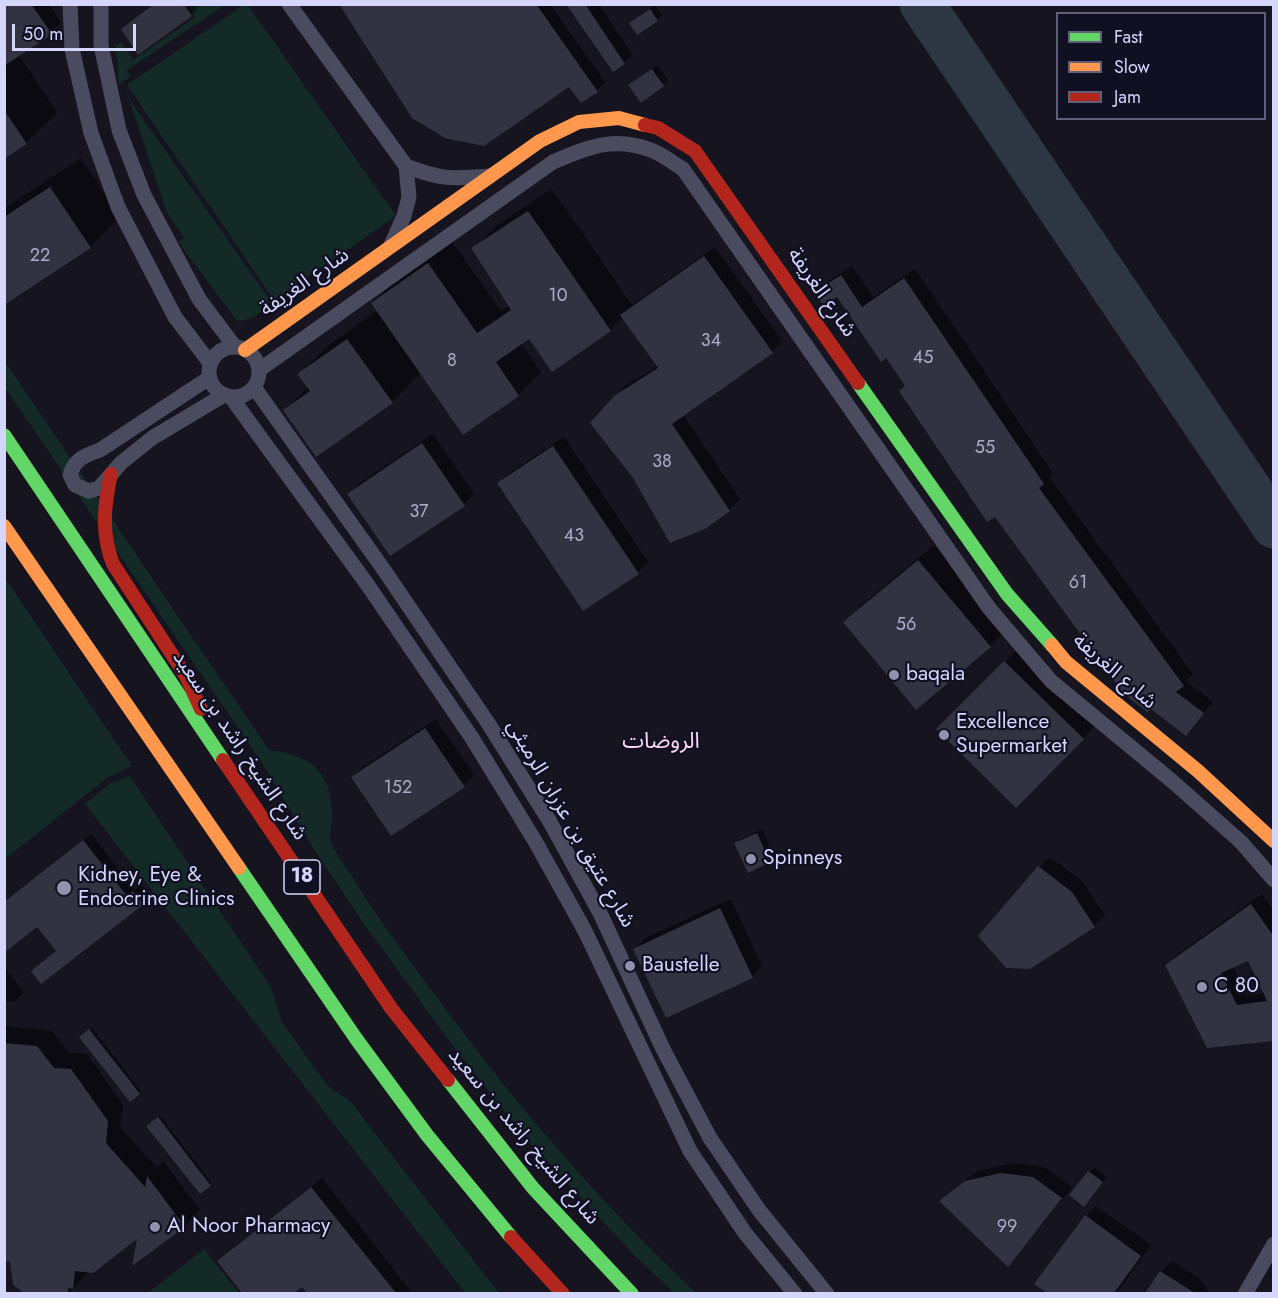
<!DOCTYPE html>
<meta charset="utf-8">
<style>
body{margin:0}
#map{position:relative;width:1278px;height:1298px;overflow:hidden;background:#15141f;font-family:Jost,sans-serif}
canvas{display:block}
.frame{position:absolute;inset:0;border:6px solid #d5d6fc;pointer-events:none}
.legend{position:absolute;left:1056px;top:12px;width:210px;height:108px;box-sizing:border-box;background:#111023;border:2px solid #5f5f7a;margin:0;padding:8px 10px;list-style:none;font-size:18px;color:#d5d6fc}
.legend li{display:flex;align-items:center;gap:12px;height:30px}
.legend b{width:30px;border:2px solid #5f5f7a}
.scale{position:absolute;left:12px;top:24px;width:124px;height:27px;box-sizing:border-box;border:3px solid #d5d6fc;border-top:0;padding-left:8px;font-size:18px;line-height:21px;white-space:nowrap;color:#d5d6fc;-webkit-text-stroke:4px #111023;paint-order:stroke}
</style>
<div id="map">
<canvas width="1278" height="1298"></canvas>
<div class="frame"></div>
<ul class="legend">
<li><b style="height:8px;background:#63d668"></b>Fast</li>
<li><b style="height:8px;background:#ff974d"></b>Slow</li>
<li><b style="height:8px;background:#b3261e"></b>Jam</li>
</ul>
<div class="scale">50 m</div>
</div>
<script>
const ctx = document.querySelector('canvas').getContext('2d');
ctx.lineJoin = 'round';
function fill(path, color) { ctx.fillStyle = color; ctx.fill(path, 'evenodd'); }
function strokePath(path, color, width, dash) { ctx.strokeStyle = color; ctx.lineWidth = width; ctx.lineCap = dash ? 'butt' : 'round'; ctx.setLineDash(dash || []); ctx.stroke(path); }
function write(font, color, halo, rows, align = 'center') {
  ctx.font = font + ' Jost,"Noto Sans Arabic",sans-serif'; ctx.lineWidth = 4.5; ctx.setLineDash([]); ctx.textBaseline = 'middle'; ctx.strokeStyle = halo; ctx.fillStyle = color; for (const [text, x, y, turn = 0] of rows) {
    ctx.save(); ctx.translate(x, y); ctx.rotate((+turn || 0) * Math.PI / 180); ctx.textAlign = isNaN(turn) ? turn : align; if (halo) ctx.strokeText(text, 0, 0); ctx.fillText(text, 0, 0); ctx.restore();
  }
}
const green = new Path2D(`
 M 245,4 L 248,5 L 396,216 L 274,300 L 127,85 Z
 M 187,5 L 225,5 L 127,70 L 131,76 L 119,85 L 116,46 L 121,42 L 133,60 L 195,17 Z
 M 124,84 L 132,103 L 269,299 C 264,313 251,321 237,321 L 178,242 L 184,238 L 166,210 Z
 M 4,360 L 269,750 C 313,756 331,771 332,816 C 333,824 328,836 331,843 C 337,856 348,869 355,881 C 380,921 408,959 436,996 C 515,1104 599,1201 696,1293 L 674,1293 L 632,1253 L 531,1144 L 456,1050 L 364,924 L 314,849 L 260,760 L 5,388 Z
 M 5,578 L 132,766 L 107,778 L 5,859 Z
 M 130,776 L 271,987 L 282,1022 L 327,1085 L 350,1101 L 499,1293 L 465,1293 L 85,804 L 109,784 Z
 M 204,1249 L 239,1293 L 148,1293 Z`);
const shadow = new Path2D(`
 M 4,4 L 49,4 L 61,22 L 51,33 L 19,55 L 57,113 L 26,143 L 4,157 Z
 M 153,4 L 197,4 L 199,7 L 191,15 L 123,29 Z
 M 341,4 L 550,4 L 605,82 L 597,91 Z
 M 568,4 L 599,4 L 633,55 L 613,70 Z
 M 655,5 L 662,15 L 657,20 L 636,18 Z
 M 657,65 L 668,80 L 663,85 L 635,81 Z
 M 81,158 L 120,217 L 90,247 L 4,294 L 4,208 Z
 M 552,189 L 632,305 L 715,247 L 782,341 L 772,352 L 683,414 L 740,499 L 729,510 L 704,528 L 615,397 L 626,385 L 658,366 L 623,317 L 610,330 L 529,337 L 521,343 L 541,372 L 518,395 L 421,372 L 392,402 L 285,410 L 308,387 L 299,374 L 330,344 L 378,310 L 373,303 L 396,280 L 452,242 L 501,311 L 510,305 L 473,249 L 496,226 Z
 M 852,266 L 873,297 L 915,269 L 1053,473 L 1049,477 L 1193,674 L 1186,681 L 1213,702 L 1186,734 L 906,385 L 887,356 L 837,295 L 817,292 L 827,282 Z
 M 433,434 L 474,494 L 464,504 L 349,494 L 360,483 Z
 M 564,437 L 648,562 L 638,573 L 499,483 L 510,473 Z
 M 934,545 L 1006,630 L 990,646 L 917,708 L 845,622 L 861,606 Z
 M 1021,646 L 1099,722 L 1016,806 L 938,729 Z
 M 436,719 L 474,775 L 464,786 L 353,777 L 363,767 Z
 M 762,829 L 774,856 L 769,861 L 736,843 L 741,839 Z
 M 91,834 L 135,890 L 142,885 L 150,896 L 143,903 L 57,950 L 22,888 Z
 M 1050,857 L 1082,881 L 1105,915 L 1094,925 L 1029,968 L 1039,867 Z
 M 1262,894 L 1274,911 L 1274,1040 L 1167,965 L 1178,954 ZM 1249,959 L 1265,993 L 1247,996 L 1233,966 Z
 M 731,899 L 762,966 L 752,977 L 635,949 L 645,938 Z
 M 4,967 L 24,992 L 14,1002 L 4,1001 Z
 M 4,1026 L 52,1031 L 69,1053 L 87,1054 L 123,1105 L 120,1127 L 157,1168 L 163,1161 L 200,1210 L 184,1226 L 134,1262 L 139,1235 L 88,1272 L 68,1294 L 27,1294 L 14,1284 L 11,1260 L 4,1260 Z
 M 92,1028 L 141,1091 L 130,1099 L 81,1037 Z
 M 160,1116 L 212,1183 L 200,1192 L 148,1126 Z
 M 1013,1163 L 1044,1167 L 1072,1187 L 1008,1265 L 941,1201 L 977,1171 Z
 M 1094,1167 L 1107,1177 L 1089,1200 L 1071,1195 Z
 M 322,1178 L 413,1294 L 309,1294 L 302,1285 L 291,1294 L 244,1294 L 219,1261 L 229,1251 Z
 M 1096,1206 L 1151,1245 L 1116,1294 L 1049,1294 L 1036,1284 L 1086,1216 Z
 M 1172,1261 L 1200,1279 L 1209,1294 L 1147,1294 L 1161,1272 Z`);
const taxiway = new Path2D(`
 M 922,4 L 1274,526`);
const building = new Path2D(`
 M 4,4 L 31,4 L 52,34 L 4,66 Z
 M 154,4 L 184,4 L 192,16 L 138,55 L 121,29 Z
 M 339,4 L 536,4 L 598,92 L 581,103 L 569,87 L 484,146 L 445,138 L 412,118 Z
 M 566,4 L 585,4 L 625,64 L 613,72 Z
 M 650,9 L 658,21 L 637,35 L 629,23 Z
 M 652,69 L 664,86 L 641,103 L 628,85 Z
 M 4,110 L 27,144 L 4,159 Z
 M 50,187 L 91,248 L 4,305 L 4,217 Z
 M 528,211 L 611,331 L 552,372 L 529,339 L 496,362 L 519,396 L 463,435 L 371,303 L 428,263 L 477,333 L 511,310 L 471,248 Z
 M 704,256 L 773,353 L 672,424 L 730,511 L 705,529 L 670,543 L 633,478 L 590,423 L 614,396 L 658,368 L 620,315 Z
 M 841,275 L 862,307 L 904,278 L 1044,484 L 1039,488 L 1184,686 L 1176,692 L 1204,713 L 1186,736 L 1151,709 L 1147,712 L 1124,694 L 995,517 L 987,522 L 899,391 L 905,386 L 886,358 L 881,362 L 837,297 L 823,305 L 815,292 Z
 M 347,339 L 393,403 L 316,457 L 283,410 L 310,391 L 297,374 Z
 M 422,443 L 465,506 L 390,556 L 347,494 Z
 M 553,446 L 639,574 L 583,611 L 497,483 Z
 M 918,560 L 991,647 L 916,710 L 843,622 Z
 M 1004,661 L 1084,739 L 1016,808 L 936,729 Z
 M 425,728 L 465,787 L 391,836 L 351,777 Z
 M 757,833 L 770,862 L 748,873 L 734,843 Z
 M 83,840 L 127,896 L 133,891 L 144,904 L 41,984 L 31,971 L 56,951 L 37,927 L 4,953 L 4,902 Z
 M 1038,866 L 1072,892 L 1095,927 L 1030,969 L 1006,968 L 978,936 Z
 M 1251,904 L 1274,937 L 1274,1041 L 1207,1048 L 1165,965 ZM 1248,961 L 1267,1001 L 1237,1005 L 1221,973 Z
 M 720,908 L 753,978 L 666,1018 L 633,949 Z
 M 89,1029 L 140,1094 L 130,1102 L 79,1037 Z
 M 4,1043 L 37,1046 L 54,1068 L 71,1069 L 108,1121 L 106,1143 L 145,1187 L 147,1176 L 185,1227 L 132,1266 L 137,1239 L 93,1273 L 75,1271 L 73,1289 L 68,1288 L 68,1293 L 24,1293 L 13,1285 L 10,1262 L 4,1261 Z
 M 158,1117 L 211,1186 L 200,1194 L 146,1126 Z
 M 1088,1171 L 1103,1182 L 1084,1207 L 1069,1195 Z
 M 1001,1173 L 1033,1177 L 1062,1198 L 1008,1267 L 939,1201 L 965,1181 Z
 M 311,1187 L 396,1293 L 307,1293 L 302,1287 L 294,1293 L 242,1293 L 217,1261 Z
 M 1085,1215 L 1141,1256 L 1114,1293 L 1047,1293 L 1034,1284 Z
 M 1160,1271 L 1195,1293 L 1145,1293 Z`);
const street = new Path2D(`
 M 70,4 L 72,49 L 91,133 L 118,207 L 175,317 L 210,363
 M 101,4 L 101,45 L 119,130 L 144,195 L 199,299 L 235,347
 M 289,4 L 406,166 L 409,197 L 404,216 L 391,245
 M 406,166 C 441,180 453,179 490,176
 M209 372a25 25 0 1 1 50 0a25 25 0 1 1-50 0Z
 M 259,370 L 553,162 C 588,147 613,136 651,150 C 662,154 673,163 683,169 L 989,608 L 1051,681 L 1172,781 L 1241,842 L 1274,880
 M 209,378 L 100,450 C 86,455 74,459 70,475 L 75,485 L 89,491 L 99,488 L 121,463 L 152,438 L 224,395
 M 254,387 L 384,570 L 488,723 L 550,822 L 601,915 L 663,1049 L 710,1138 L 759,1210 L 827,1294
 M 231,397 L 367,584 L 472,738 L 535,841 L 585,931 L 690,1151 L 745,1233 L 795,1294
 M 1245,1294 L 1274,1244`);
const fast = new Path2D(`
 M 858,383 L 1007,594 L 1052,645
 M 4,435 L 223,760
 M 239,868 L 357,1040 L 427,1135 L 511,1237
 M 448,1080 L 533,1188 L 632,1294`);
const slow = new Path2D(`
 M 245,350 L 540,141 L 579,122 L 619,118 L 645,125
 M 4,526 L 239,868
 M 1052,645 L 1066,662 L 1198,771 L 1274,841`);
const jam = new Path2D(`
 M 645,125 L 658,128 L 695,151 L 858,383
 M 111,474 C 104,506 101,533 113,564 L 186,676 L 201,709
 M 223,760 L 391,1008 L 448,1080
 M 511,1237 L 563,1294`);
const markers = [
 [894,675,6,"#9292af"],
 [944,735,6,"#9292af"],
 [751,859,6,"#9292af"],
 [64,888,8,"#9292af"],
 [630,966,6,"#9292af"],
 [1202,987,6,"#9292af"],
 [155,1227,6,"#9292af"]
];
const numberNames = [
 ["22",40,257],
 ["10",558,297],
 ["34",711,342],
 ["45",923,359],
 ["8",452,362],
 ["55",985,449],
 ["38",662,463],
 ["37",419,513],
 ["43",574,537],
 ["61",1078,584],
 ["56",906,626],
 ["152",398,789],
 ["99",1007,1228]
];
const shields = [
 [302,877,36]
];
const shieldNames = [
 ["18",302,877]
];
const streetNames = [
 ["شارع الغريفة",305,283,-35],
 ["شارع الغريفة",821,293,55],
 ["شارع الغريفة",1114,672,41],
 ["شارع الشيخ راشد بن سعيد",239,746,56],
 ["شارع عتيق بن عزران الرميثي",570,824,60],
 ["شارع الشيخ راشد بن سعيد",523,1137,50]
];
const poiNames = [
 ["baqala",906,675],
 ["Excellence",956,723],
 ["Supermarket",956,747],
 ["Spinneys",763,859],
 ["Kidney, Eye &",78,876],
 ["Endocrine Clinics",78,900],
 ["Baustelle",642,966],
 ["C 80",1214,987],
 ["Al Noor Pharmacy",167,1227]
];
const neighbourhoodNames = [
 ["الروضات",661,743]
];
fill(green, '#132a27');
fill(shadow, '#0007');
strokePath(taxiway, '#2c3742', 45);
fill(building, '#333241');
strokePath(street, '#4a4b5f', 15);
strokePath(fast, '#63d668', 14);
strokePath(slow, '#ff974d', 14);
strokePath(jam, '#b3261e', 14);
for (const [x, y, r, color] of markers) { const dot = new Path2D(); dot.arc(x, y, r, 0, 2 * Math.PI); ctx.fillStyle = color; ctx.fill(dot); strokePath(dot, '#111023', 2); }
write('18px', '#acadcd', null, numberNames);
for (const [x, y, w] of shields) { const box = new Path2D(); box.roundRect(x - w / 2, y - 17, w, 34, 4.5); ctx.fillStyle = '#111023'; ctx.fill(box); strokePath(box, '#d5d6fc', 1.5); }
write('bold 20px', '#d5d6fc', null, shieldNames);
write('21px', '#d5d6fc', '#111023', streetNames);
write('21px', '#d5d6fc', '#111023', poiNames, 'left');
write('22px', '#fcd7f4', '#111023', neighbourhoodNames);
</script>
